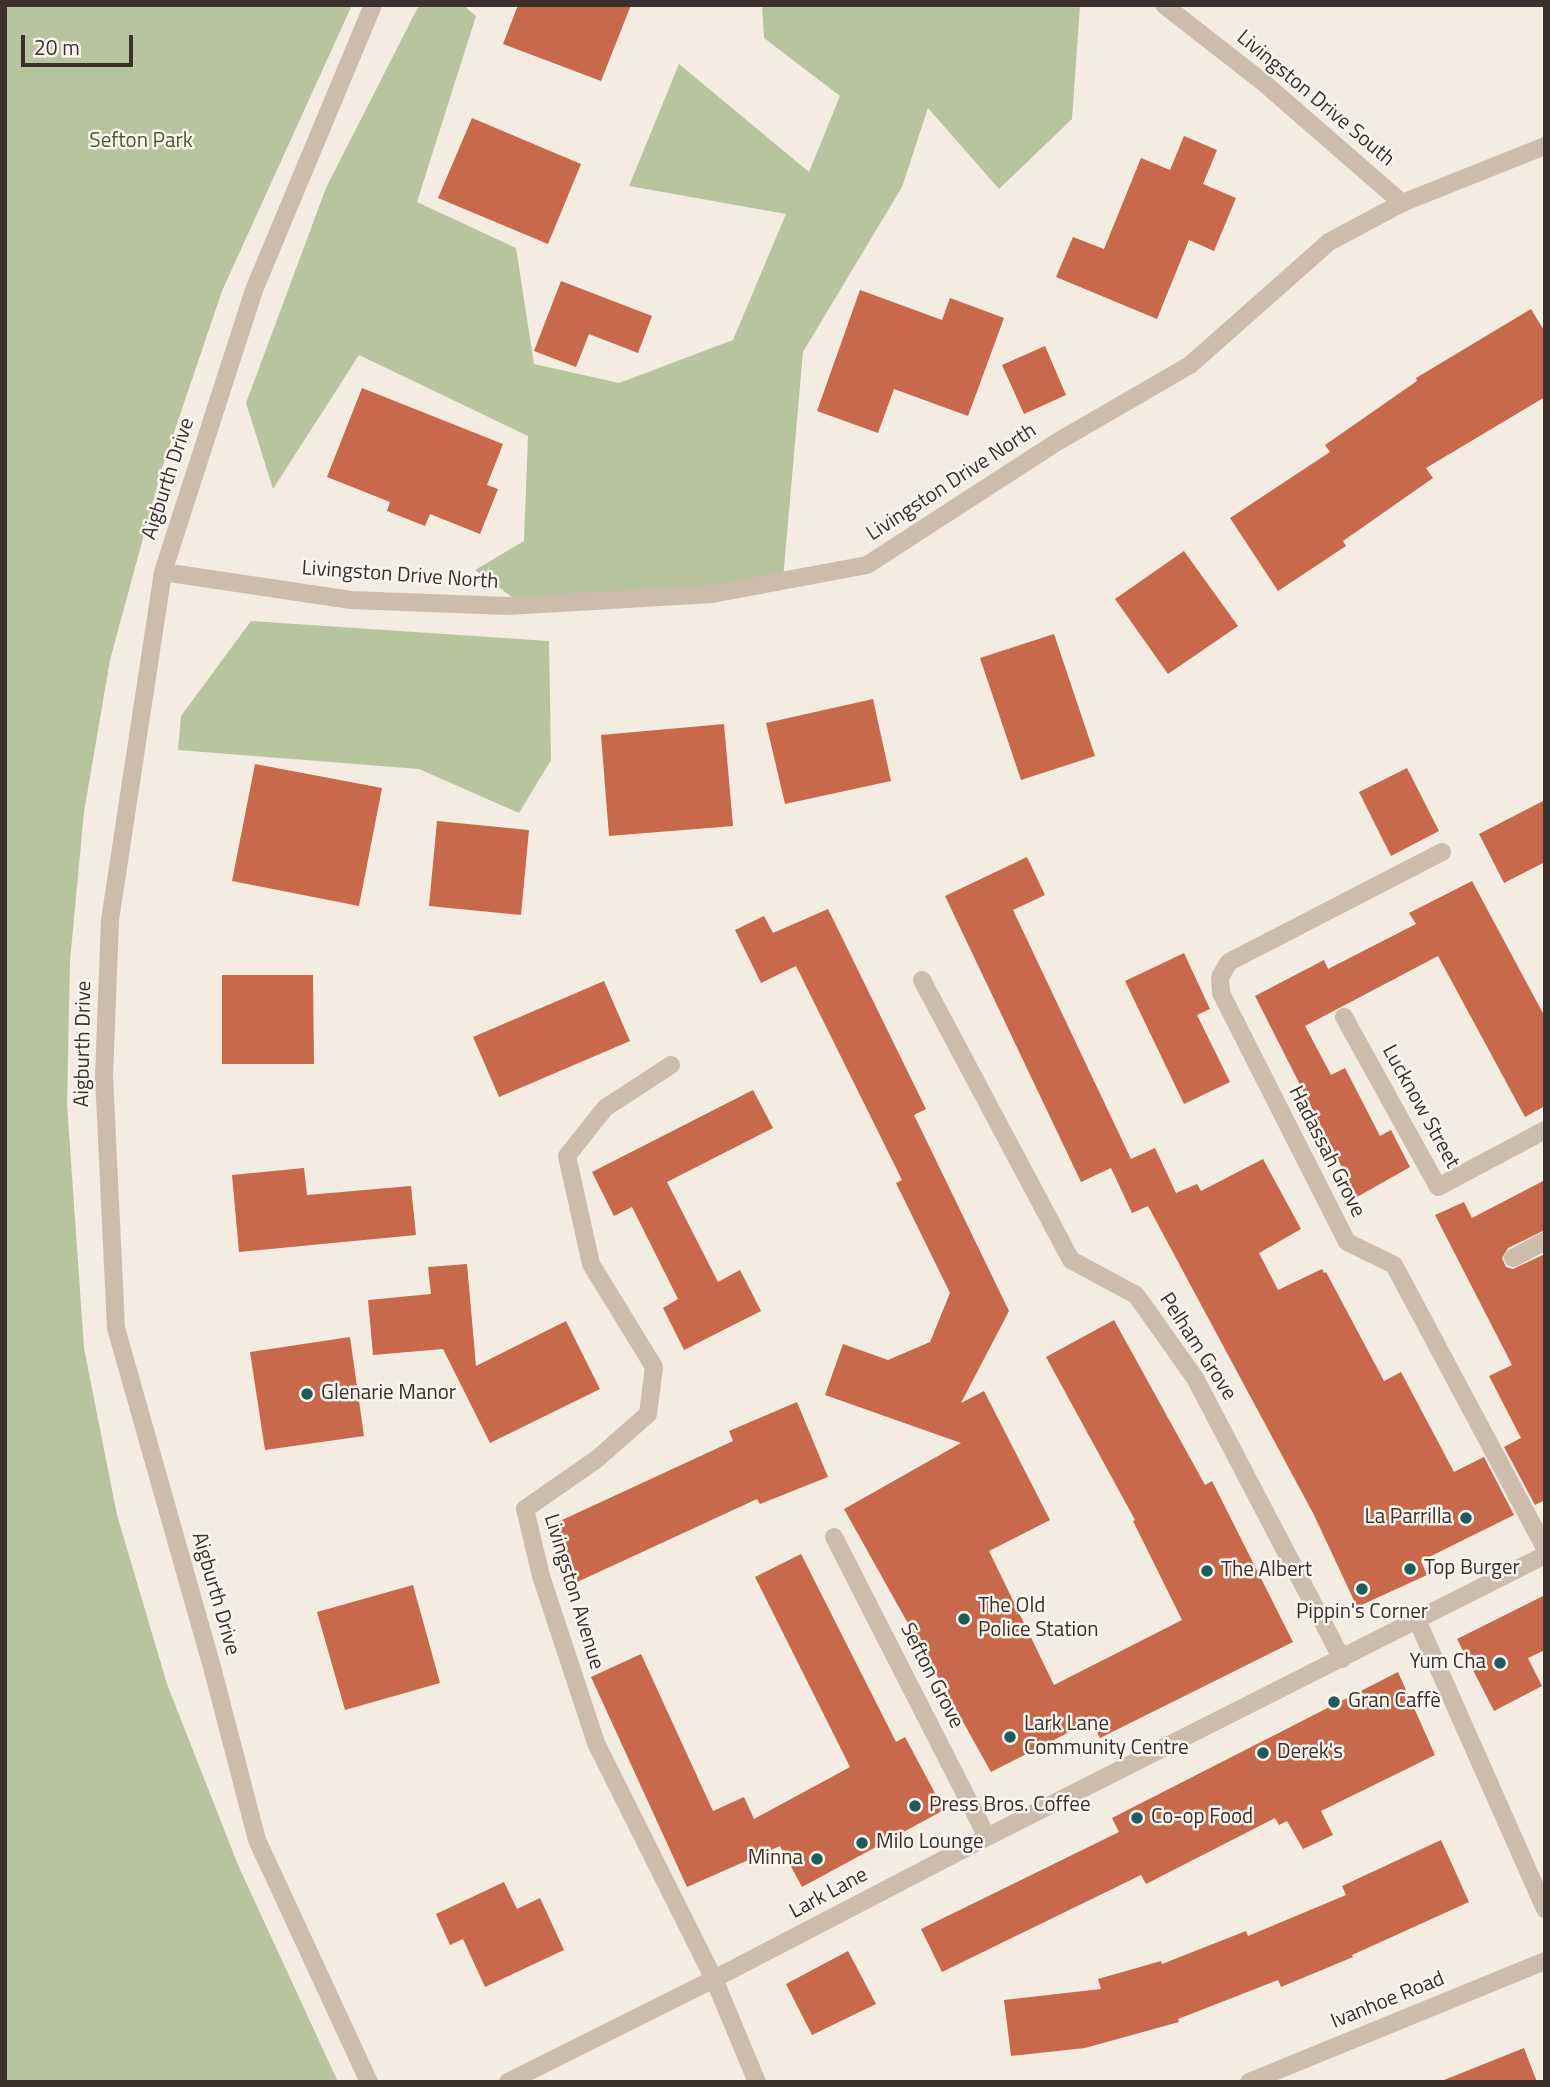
<!DOCTYPE html>
<meta charset="utf-8">
<style>
body{margin:0}
#map{position:relative;width:1550px;height:2087px;overflow:hidden;background:#f4ebe1;font-family:"Titillium Web",sans-serif}
canvas{display:block}
.frame{position:absolute;inset:0;border:7px solid #3b302b;pointer-events:none}
.scale{position:absolute;left:21px;top:35px;width:112px;height:32px;box-sizing:border-box;border:4px solid #3b302b;border-top:0;padding-left:9px;font-size:21px;line-height:24px;white-space:nowrap;color:#3b302b;-webkit-text-stroke:5px #fbf5ee;paint-order:stroke}
</style>
<div id="map">
<canvas width="1550" height="2087"></canvas>
<div class="frame"></div>
<div class="scale">20 m</div>
</div>
<script>
const ctx = document.querySelector('canvas').getContext('2d');
ctx.lineJoin = 'round';
function fill(path, color) { ctx.fillStyle = color; ctx.fill(path, 'evenodd'); }
function strokePath(path, color, width, dash) { ctx.strokeStyle = color; ctx.lineWidth = width; ctx.lineCap = dash ? 'butt' : 'round'; ctx.setLineDash(dash || []); ctx.stroke(path); }
function write(font, color, halo, rows, align = 'center') {
  ctx.font = font + ' "Titillium Web",sans-serif'; ctx.lineWidth = 5; ctx.setLineDash([]); ctx.textBaseline = 'middle'; ctx.strokeStyle = halo; ctx.fillStyle = color; for (const [text, x, y, turn = 0] of rows) {
    ctx.save(); ctx.translate(x, y); ctx.rotate((+turn || 0) * Math.PI / 180); ctx.textAlign = isNaN(turn) ? turn : align; if (halo) ctx.strokeText(text, 0, 0); ctx.fillText(text, 0, 0); ctx.restore();
  }
}
const green = new Path2D(`
 M 5,5 L 352,5 L 222,291 L 162,468 L 110,660 L 84,812 L 70,961 L 67,1104 L 84,1348 L 117,1515 L 167,1684 L 238,1865 L 338,2082 L 5,2082 Z
 M 419,5 L 463,5 L 476,16 L 417,202 L 516,248 L 534,364 L 619,383 L 733,340 L 786,214 L 629,186 L 679,64 L 809,172 L 840,96 L 764,38 L 762,5 L 1080,5 L 1072,119 L 999,189 L 928,108 L 902,187 L 803,352 L 783,579 L 523,605 L 475,570 L 524,541 L 528,436 L 359,355 L 273,489 L 246,403 L 326,188 Z
 M 251,621 L 549,641 L 551,760 L 519,813 L 419,769 L 178,750 L 181,716 Z`);
const building = new Path2D(`
 M 518,5 L 631,5 L 601,81 L 503,44 Z
 M 472,118 L 581,164 L 548,244 L 438,198 Z
 M 1184,136 L 1217,150 L 1203,184 L 1236,198 L 1214,251 L 1189,240 L 1157,319 L 1056,277 L 1073,237 L 1104,249 L 1141,158 L 1170,170 Z
 M 561,281 L 652,316 L 638,353 L 589,334 L 576,367 L 534,351 Z
 M 860,290 L 942,320 L 950,298 L 1004,318 L 968,416 L 894,389 L 878,433 L 817,411 Z
 M 1531,309 L 1545,332 L 1545,397 L 1426,468 L 1433,478 L 1343,541 L 1346,546 L 1278,591 L 1230,518 L 1330,452 L 1325,445 L 1417,381 L 1416,378 Z
 M 1045,346 L 1066,395 L 1024,414 L 1002,365 Z
 M 362,388 L 503,444 L 487,485 L 498,489 L 480,534 L 430,514 L 425,526 L 387,511 L 390,502 L 327,477 Z
 M 1184,551 L 1238,626 L 1168,674 L 1115,599 Z
 M 1054,634 L 1095,756 L 1021,780 L 980,658 Z
 M 873,699 L 891,781 L 785,804 L 766,723 Z
 M 724,724 L 733,826 L 609,836 L 601,735 Z
 M 255,764 L 382,788 L 359,906 L 232,881 Z
 M 1407,768 L 1439,831 L 1391,856 L 1359,792 Z
 M 1545,800 L 1545,862 L 1504,883 L 1479,834 Z
 M 437,821 L 529,830 L 521,915 L 429,906 Z
 M 1027,857 L 1045,895 L 1013,910 L 1131,1159 L 1155,1148 L 1176,1193 L 1197,1184 L 1201,1191 L 1263,1159 L 1301,1229 L 1259,1253 L 1278,1290 L 1322,1269 L 1324,1273 L 1326,1272 L 1384,1381 L 1401,1372 L 1454,1472 L 1484,1457 L 1514,1515 L 1421,1561 L 1427,1575 L 1357,1607 L 1314,1515 L 1148,1206 L 1132,1213 L 1111,1168 L 1081,1182 L 945,896 Z
 M 1472,881 L 1545,1017 L 1545,1106 L 1525,1117 L 1438,956 L 1305,1026 L 1331,1075 L 1345,1068 L 1380,1136 L 1391,1130 L 1410,1167 L 1357,1197 L 1255,996 L 1324,960 L 1328,969 L 1416,924 L 1409,913 Z
 M 828,909 L 926,1109 L 914,1115 L 1009,1311 L 961,1403 L 984,1391 L 1050,1520 L 989,1551 L 1054,1685 L 1182,1620 L 1133,1521 L 1135,1520 L 1046,1357 L 1114,1320 L 1205,1485 L 1212,1481 L 1293,1642 L 1100,1738 L 1091,1721 L 991,1772 L 844,1509 L 961,1443 L 825,1395 L 843,1344 L 888,1360 L 930,1342 L 950,1293 L 896,1183 L 902,1180 L 796,966 L 761,983 L 735,930 L 764,916 L 773,933 Z
 M 1184,953 L 1210,1009 L 1197,1015 L 1230,1082 L 1184,1104 L 1125,981 Z
 M 222,975 L 313,975 L 314,1064 L 222,1064 Z
 M 604,981 L 630,1041 L 499,1097 L 473,1037 Z
 M 753,1090 L 773,1128 L 667,1182 L 718,1282 L 740,1270 L 761,1311 L 684,1350 L 663,1308 L 678,1299 L 632,1207 L 614,1216 L 592,1172 Z
 M 304,1168 L 307,1195 L 411,1186 L 416,1235 L 239,1252 L 232,1175 Z
 M 1545,1180 L 1545,1230 L 1508,1248 L 1502,1258 L 1506,1267 L 1513,1269 L 1545,1254 L 1545,1500 L 1535,1505 L 1504,1447 L 1521,1438 L 1489,1376 L 1512,1365 L 1435,1215 L 1464,1202 L 1472,1218 Z
 M 467,1264 L 476,1366 L 566,1321 L 600,1389 L 490,1443 L 443,1349 L 373,1355 L 368,1300 L 431,1294 L 428,1267 Z
 M 350,1337 L 364,1436 L 265,1450 L 250,1352 Z
 M 797,1402 L 828,1477 L 760,1504 L 757,1499 L 575,1583 L 549,1526 L 733,1441 L 729,1431 Z
 M 801,1554 L 896,1742 L 905,1737 L 944,1810 L 802,1887 L 780,1846 L 687,1887 L 591,1677 L 641,1654 L 713,1811 L 744,1797 L 754,1819 L 850,1767 L 755,1577 Z
 M 413,1585 L 440,1683 L 345,1710 L 317,1612 Z
 M 1545,1595 L 1545,1650 L 1528,1658 L 1542,1686 L 1494,1711 L 1457,1639 Z
 M 1398,1672 L 1435,1755 L 1321,1811 L 1333,1835 L 1303,1849 L 1287,1821 L 1279,1825 L 1275,1818 L 1146,1884 L 1141,1875 L 942,1972 L 921,1929 L 1119,1832 L 1112,1818 Z
 M 1441,1840 L 1469,1902 L 1352,1955 L 1353,1957 L 1281,1987 L 1278,1980 L 1178,2019 L 1179,2022 L 1085,2048 L 1011,2056 L 1004,2000 L 1101,1989 L 1098,1979 L 1161,1961 L 1162,1964 L 1246,1931 L 1248,1936 L 1346,1895 L 1342,1886 Z
 M 504,1882 L 517,1909 L 540,1898 L 564,1950 L 485,1987 L 463,1939 L 450,1945 L 436,1914 Z
 M 848,1951 L 876,2004 L 812,2035 L 786,1984 Z
 M 1524,2048 L 1537,2082 L 1444,2082 L 1444,2080 Z`);
const minor = new Path2D(`
 M 1164,5 L 1264,83 L 1402,203
 M 163,572 L 351,600 L 508,606 L 712,594 L 867,565 L 1057,442 L 1190,365 L 1329,242 L 1402,203 L 1545,146
 M 1442,852 L 1229,962 L 1220,977 L 1221,993 L 1347,1242 L 1394,1265 L 1545,1548
 M 922,980 L 1071,1260 L 1136,1295 L 1195,1378 L 1342,1659
 M 1344,1017 L 1438,1187 L 1545,1130
 M 671,1065 L 605,1108 L 567,1156 L 591,1264 L 654,1367 L 648,1414 L 597,1459 L 525,1509 L 541,1576 L 596,1743 L 714,1979 L 757,2082
 M 1513,1258 L 1545,1241
 M 834,1537 L 987,1837
 M 1417,1620 L 1545,1909
 M 369,2082 L 257,1840 L 212,1667 L 116,1328 L 104,1076 L 110,920 L 163,572 L 254,290 L 373,5
 M 508,2082 L 714,1979 L 987,1837 L 1545,1555
 M 1249,2082 L 1545,1961`);
const markers = [
 [307,1394,7,"#1f5a5e"],
 [1466,1518,7,"#1f5a5e"],
 [1410,1569,7,"#1f5a5e"],
 [1207,1571,7,"#1f5a5e"],
 [1362,1589,7,"#1f5a5e"],
 [964,1619,7,"#1f5a5e"],
 [1500,1663,7,"#1f5a5e"],
 [1334,1702,7,"#1f5a5e"],
 [1010,1737,7,"#1f5a5e"],
 [1263,1753,7,"#1f5a5e"],
 [915,1806,7,"#1f5a5e"],
 [1137,1818,7,"#1f5a5e"],
 [862,1843,7,"#1f5a5e"],
 [817,1859,7,"#1f5a5e"]
];
const streetNames = [
 ["Livingston Drive South",1315,99,40],
 ["Aigburth Drive",169,479,-72],
 ["Livingston Drive North",952,483,-33],
 ["Livingston Drive North",400,576,4],
 ["Aigburth Drive",84,1044,-89],
 ["Lucknow Street",1420,1107,61],
 ["Hadassah Grove",1326,1152,63],
 ["Pelham Grove",1197,1347,57],
 ["Livingston Avenue",573,1592,73],
 ["Aigburth Drive",215,1594,74],
 ["Sefton Grove",931,1676,63],
 ["Lark Lane",829,1894,-28],
 ["Ivanhoe Road",1388,2001,-22]
];
const parkNames = [
 ["Sefton Park",141,142]
];
const poiNames = [
 ["Glenarie Manor",321,1394],
 ["La Parrilla",1452,1518,"right"],
 ["Top Burger",1424,1569],
 ["The Albert",1221,1571],
 ["The Old",978,1607],
 ["Police Station",978,1631],
 ["Pippin's Corner",1362,1613,"center"],
 ["Yum Cha",1486,1663,"right"],
 ["Gran Caffè",1348,1702],
 ["Lark Lane",1024,1725],
 ["Community Centre",1024,1749],
 ["Derek's",1277,1753],
 ["Press Bros. Coffee",929,1806],
 ["Co-op Food",1151,1818],
 ["Milo Lounge",876,1843],
 ["Minna",803,1859,"right"]
];
fill(green, '#b8c4a0');
fill(building, '#c8694b');
strokePath(minor, '#cdbbac', 18);
for (const [x, y, r, color] of markers) { const dot = new Path2D(); dot.arc(x, y, r, 0, 2 * Math.PI); ctx.fillStyle = color; ctx.fill(dot); strokePath(dot, '#fbf5ee', 2.5); }
write('21px', '#3b302b', '#fbf5ee', streetNames);
write('21px', '#4a5a2e', '#fbf5ee', parkNames);
write('21px', '#3b302b', '#fbf5ee', poiNames, 'left');
</script>
